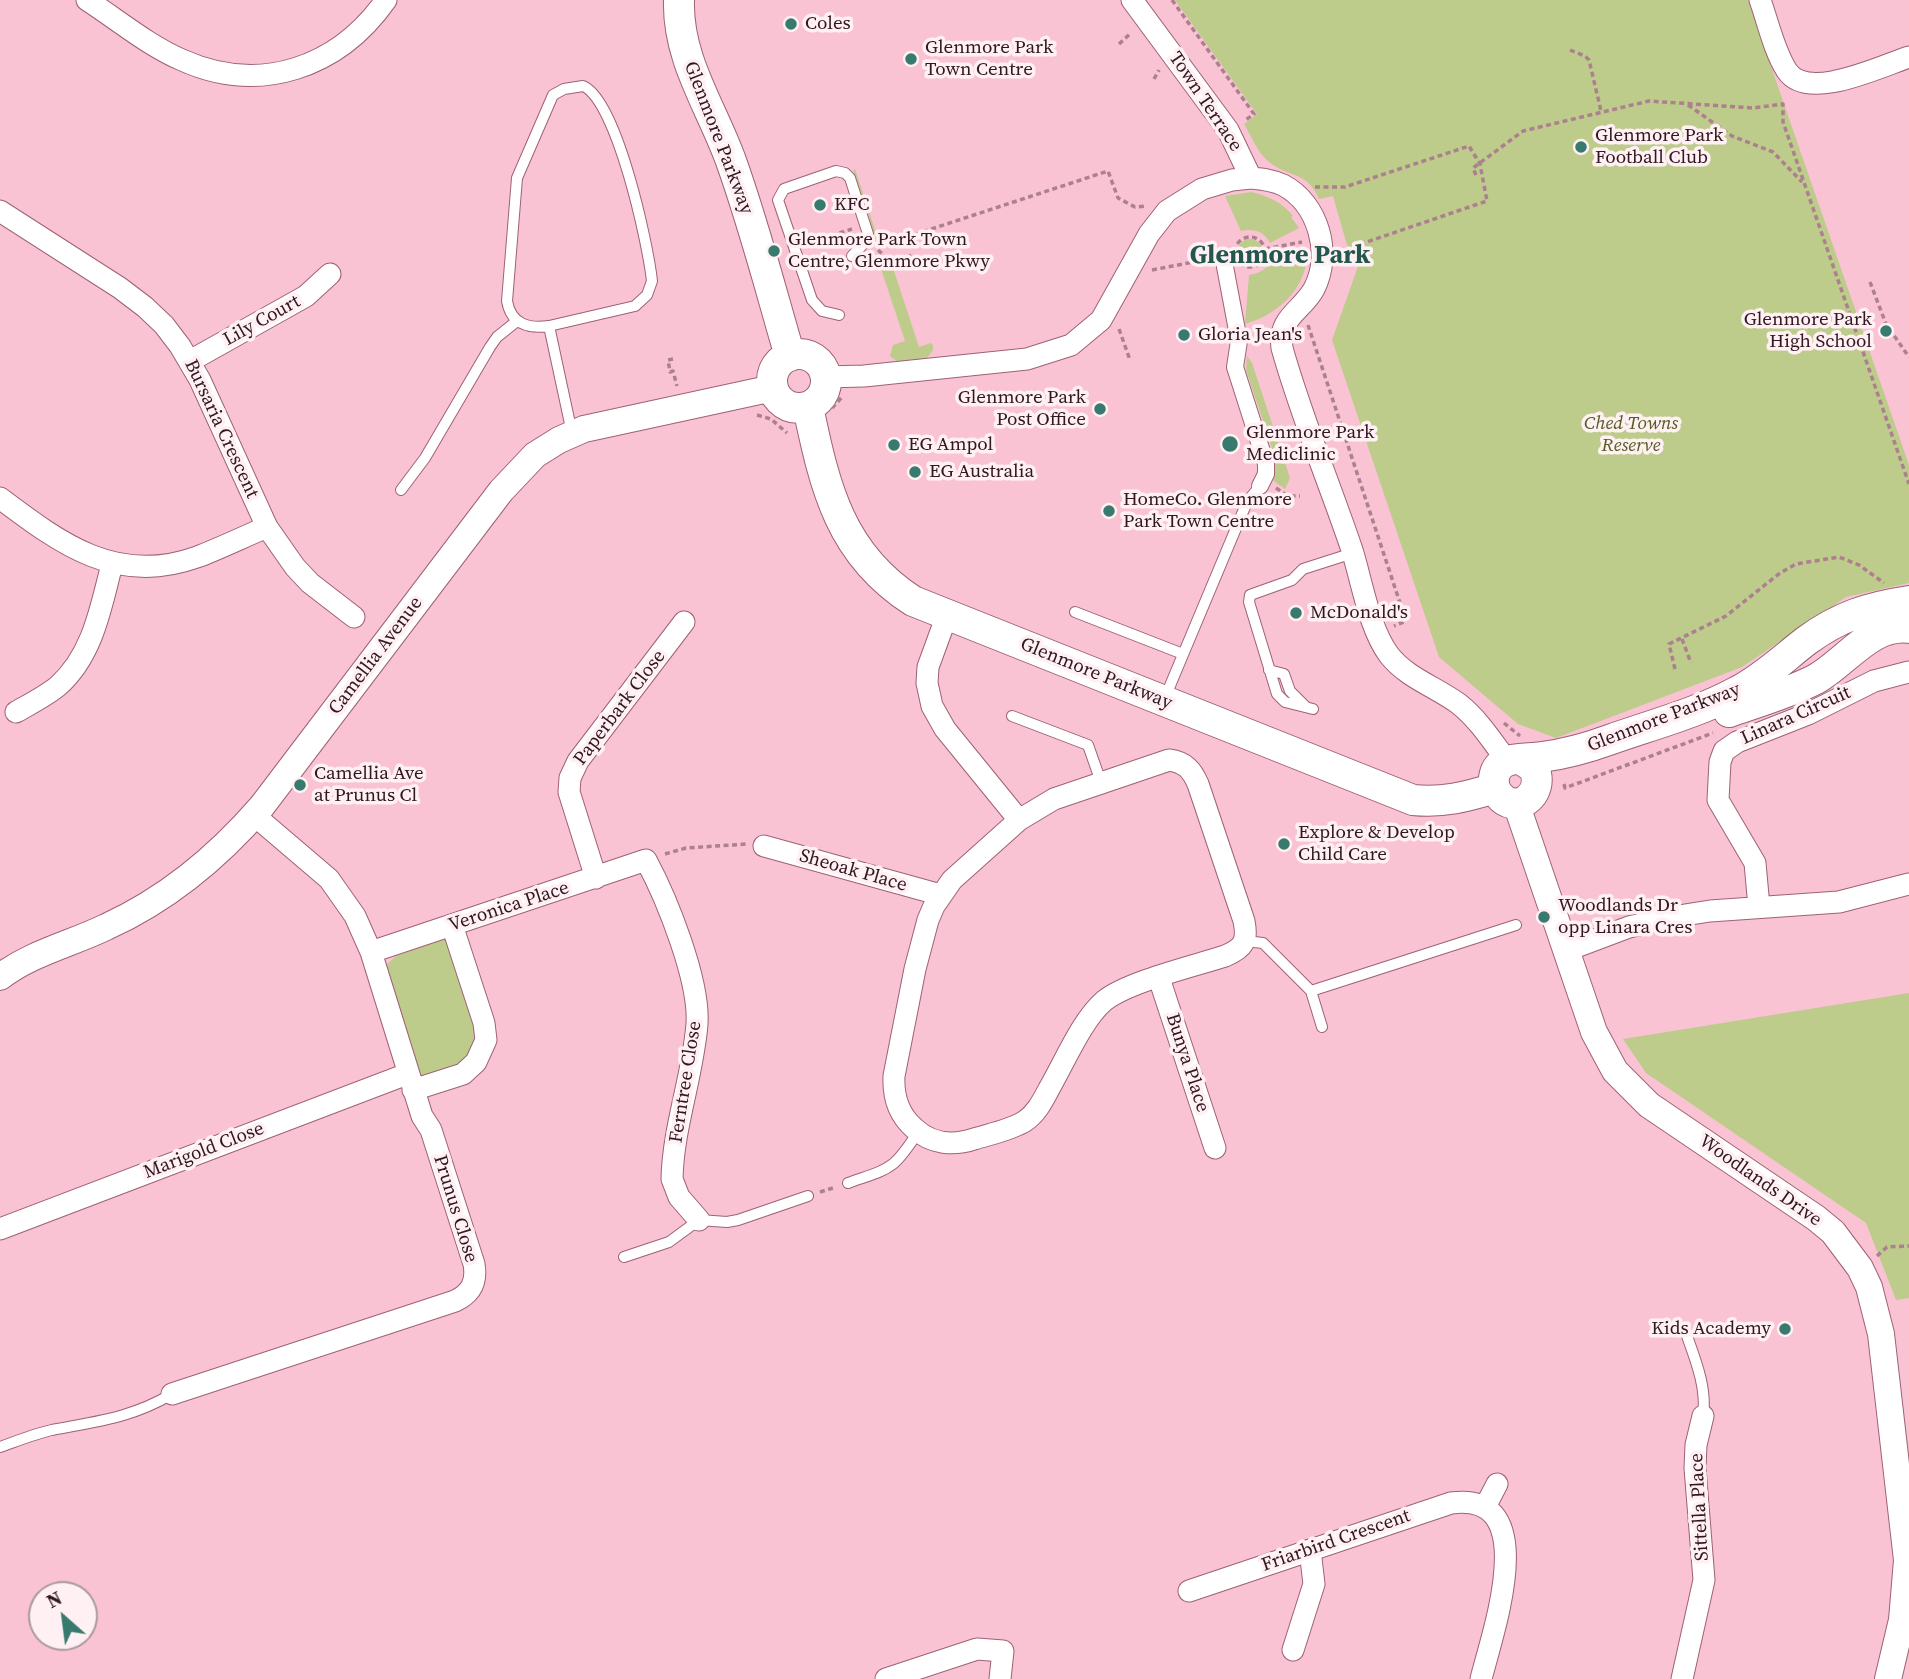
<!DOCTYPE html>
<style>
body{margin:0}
#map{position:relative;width:1909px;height:1679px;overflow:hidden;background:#fac3d3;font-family:"Source Serif 4",serif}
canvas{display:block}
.north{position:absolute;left:28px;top:1581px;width:70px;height:70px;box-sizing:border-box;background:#fff0f4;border:2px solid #ac999f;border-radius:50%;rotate:332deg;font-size:19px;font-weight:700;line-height:28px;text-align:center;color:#301720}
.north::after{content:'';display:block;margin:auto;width:24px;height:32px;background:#387b6e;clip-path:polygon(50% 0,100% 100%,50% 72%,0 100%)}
</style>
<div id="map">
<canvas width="1909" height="1679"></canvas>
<div class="north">N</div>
</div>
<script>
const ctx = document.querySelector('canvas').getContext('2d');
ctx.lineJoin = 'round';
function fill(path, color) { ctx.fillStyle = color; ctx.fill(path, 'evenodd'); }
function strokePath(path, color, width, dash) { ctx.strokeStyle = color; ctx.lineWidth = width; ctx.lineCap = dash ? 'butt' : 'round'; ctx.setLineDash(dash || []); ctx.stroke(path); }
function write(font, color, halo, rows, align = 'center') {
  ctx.font = font + ' "Source Serif 4",serif'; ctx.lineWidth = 7; ctx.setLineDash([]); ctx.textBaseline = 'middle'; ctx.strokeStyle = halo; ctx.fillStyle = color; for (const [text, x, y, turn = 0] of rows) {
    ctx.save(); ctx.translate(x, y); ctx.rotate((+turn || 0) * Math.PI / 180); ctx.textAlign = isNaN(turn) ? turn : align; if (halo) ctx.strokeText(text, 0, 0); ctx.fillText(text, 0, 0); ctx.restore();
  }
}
const green = new Path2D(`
 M 1175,0 L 1748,0 L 1909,465 L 1909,583 L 1846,597 L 1742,667 L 1556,738 L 1518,724 L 1439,657 L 1332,340 L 1361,258 L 1347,245 L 1333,196 L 1319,199 C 1307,170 1287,178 1268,161 C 1257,152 1251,135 1244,124 L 1257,114 Z
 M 855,169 L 881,248 L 880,249 L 872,243 C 876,226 859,188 853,170 Z
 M 1251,192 C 1268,196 1282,202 1293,216 L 1291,217 L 1299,228 L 1270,243 C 1264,231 1253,228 1241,231 L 1225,196 Z
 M1238 251a12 12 0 1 1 24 0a12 12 0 1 1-24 0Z
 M 1307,253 C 1307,289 1277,315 1245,324 L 1249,275 C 1262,273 1270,267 1272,254 Z
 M 876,254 L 892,265 L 919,347 L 931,343 L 933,345 L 933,350 L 927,358 L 898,362 L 890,356 L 893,345 L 905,341 Z
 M 1247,356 L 1252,363 L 1290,478 L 1285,489 L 1274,481 L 1272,448 L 1246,370 Z
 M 449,937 L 479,1028 L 468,1062 L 418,1082 L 384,967 L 396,956 Z
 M 1909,993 L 1909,1298 L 1896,1300 L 1866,1223 L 1646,1073 L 1623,1039 Z`);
const path = new Path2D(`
 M 1172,0 L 1254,114 L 1244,121
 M 1119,44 L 1130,34
 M 1570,50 L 1585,56 L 1589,60 L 1601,111
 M 1154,79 L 1159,70
 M 1688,105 L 1732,136 L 1773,152 L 1802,182
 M 1476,175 L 1473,168 L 1523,131 L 1649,101 L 1753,108 L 1783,104 L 1783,122 L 1909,484
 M 1315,187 L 1345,187 L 1469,146 L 1480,164 L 1487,201 L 1355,246 L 1347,249 L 1342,261
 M 907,237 L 1108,171 L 1118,198 L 1135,207 L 1146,206
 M1235 252a15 15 0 1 1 30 0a15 15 0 1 1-30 0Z
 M 807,243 L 852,229
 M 1265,249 L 1302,242
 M 878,250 L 891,262 L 913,255
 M 1152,270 L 1209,259
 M 1870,282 L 1886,324 L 1909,357
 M 1308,325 L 1406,621 L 1394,626
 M 1119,329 L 1130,360
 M 673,359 L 668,360 L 670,372 L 673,371 L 677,386
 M 832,408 L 843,396
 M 757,415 L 771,419 L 787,433
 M 1276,488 L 1288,496 L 1300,496
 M 1682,639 L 1691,663
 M 1675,669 L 1669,644 L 1726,616 L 1780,573 L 1796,564 L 1839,557 L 1859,565 L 1884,583
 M 1504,723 L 1520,736
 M 1564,784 L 1565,788 L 1713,733
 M 665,854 L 686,848 L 747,844
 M 820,1192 L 836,1187
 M 1877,1256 L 1887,1247 L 1909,1246`);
const service = new Path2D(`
 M 839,315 L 822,311 L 812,300 L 778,200 L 784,189 L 836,171 L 845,173 L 850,178 L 868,234 L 867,240 L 852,256
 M 549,326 L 635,306 L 647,295 L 652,281 C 648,244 617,100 583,86 L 564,89 L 553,95 L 517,178 L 507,301 C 511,324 528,329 549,326 L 572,433
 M 401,490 L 425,458 L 490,347 L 497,337 L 517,321
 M 1075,612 L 1183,654
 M 1269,670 L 1284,674 L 1290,691 L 1306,707
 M 1164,700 L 1247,502 L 1260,486
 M 1313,709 L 1285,702 L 1277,694 L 1249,602 L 1250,595 L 1292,580 L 1303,569 L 1353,553
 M 1012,716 L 1088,745 L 1101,782
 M 1245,941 L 1263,943 L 1311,991 L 1516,925
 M 1311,991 L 1322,1027
 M 848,1183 C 890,1168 893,1171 918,1132
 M 624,1257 L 669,1242 L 699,1220 L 727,1222 L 738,1220 L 808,1196
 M 1687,1336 C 1696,1361 1707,1389 1703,1416
 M 0,1447 C 17,1441 34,1434 52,1430 C 98,1421 131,1418 172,1394`);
const pedestrian = new Path2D(`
 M 1223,256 L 1239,341 L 1235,367 L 1266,464 L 1266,474 L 1260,486`);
const minor = new Path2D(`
 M 87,0 C 118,20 149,46 182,60 C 260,95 338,68 386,0
 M 1132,0 L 1228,130 L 1251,178 C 1262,179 1273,180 1283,185 C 1319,204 1332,254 1314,289 C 1301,312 1278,317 1282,348 C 1301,416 1329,482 1352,550 C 1362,582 1369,628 1389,655 C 1407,678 1436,687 1459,704 C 1479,720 1492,741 1507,761
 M 1760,0 C 1768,22 1774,51 1787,71 C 1808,102 1881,66 1909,57
 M 0,211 L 120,288 L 145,307 L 164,325 L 180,346 L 200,380 L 267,527 L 295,567 L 310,583 L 354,617
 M 190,361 L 306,296 L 330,274
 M 825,377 L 864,376 L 1027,359 L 1071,345 L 1101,320 L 1149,234 L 1167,211 L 1202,189 L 1232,180 L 1251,178
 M 0,498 C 61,544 117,586 197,557 C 221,548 243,537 267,527
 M 947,615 L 928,667 L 927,683 L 932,706 L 945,729 L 1019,820
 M 16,712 C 30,704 46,696 58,686 C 93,655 101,607 112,564
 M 1169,760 C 1185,762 1192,770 1198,784 L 1244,921 C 1248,941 1244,948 1225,956 C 1194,966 1127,982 1104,1001 C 1082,1020 1065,1061 1050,1087 C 1043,1100 1037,1113 1025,1121 C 1011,1130 990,1134 974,1139 C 953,1146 931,1144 914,1128 C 898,1114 893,1096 894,1076 L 915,969 L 928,920 L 934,906 L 952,880 L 1019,820 L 1054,799 Z
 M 764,846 L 941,895
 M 596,878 L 569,792 L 570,778 L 578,761 L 684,622
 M 1759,907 L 1755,863 L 1718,800 L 1720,762 L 1724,751 L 1737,742 L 1808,714 L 1874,681 L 1909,672
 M 1568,950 L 1629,927 L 1672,917 L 1710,911 L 1839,902 L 1909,884
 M 371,952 L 646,860 C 667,899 700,981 697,1024 C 693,1076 673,1127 672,1179 L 679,1197 L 699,1220
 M 1159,978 L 1215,1148
 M 413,1090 L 463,1074 L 476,1062 L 486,1040 L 484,1023 L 452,925
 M 0,1229 L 407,1074
 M 172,1394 L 455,1301 C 472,1293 477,1281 474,1264 L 431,1130 L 422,1116 L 371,952 L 355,916 L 329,879 L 254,815
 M 1485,1507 L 1497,1484
 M 1189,1591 L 1451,1503 C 1544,1490 1492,1634 1481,1679
 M 1293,1650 L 1314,1584 L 1310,1550
 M 886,1679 L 977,1649 L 1003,1651 L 1000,1679
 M 1682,1679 L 1704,1580 L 1695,1468 L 1696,1445 L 1703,1416`);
const tertiary = new Path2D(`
 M 1516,803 L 1594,1032 L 1615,1071 L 1649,1105 L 1816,1218 L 1833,1232 L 1860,1268 L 1869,1287 L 1881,1334 L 1907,1560 L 1902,1620 L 1888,1679
 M 0,977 C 31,953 71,944 106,927 C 168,899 218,857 262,806 L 501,491 L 535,455 L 559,440 L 584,429 L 773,388`);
const secondary = new Path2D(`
 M 679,0 C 677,59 712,108 731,161 C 754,225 771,291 790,356
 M772 381a27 27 0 1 1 54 0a27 27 0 1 1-54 0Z
 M 808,407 C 825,488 840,554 913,601 L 1413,800 C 1443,803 1466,797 1495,788
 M 1729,712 C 1758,702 1789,693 1816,679 C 1846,662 1871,623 1909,628
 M 1522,760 L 1534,768 C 1546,795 1515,817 1498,794 C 1490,783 1494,767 1505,762 C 1515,757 1531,759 1542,757 C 1565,754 1587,748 1609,740 C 1651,725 1698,713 1738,691 C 1763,678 1784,658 1806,641 C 1840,616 1869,607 1909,601`);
const markers = [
 [791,24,7,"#387b6e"],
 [911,59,7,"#387b6e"],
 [1581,147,7,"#387b6e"],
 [820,205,7,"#387b6e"],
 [774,251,7,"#387b6e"],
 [1886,331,7,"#387b6e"],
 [1184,335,7,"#387b6e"],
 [1100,409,7,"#387b6e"],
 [1230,444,9,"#387b6e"],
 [894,445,7,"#387b6e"],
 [915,472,7,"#387b6e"],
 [1109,511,7,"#387b6e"],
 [1296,613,7,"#387b6e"],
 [300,785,7,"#387b6e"],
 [1284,844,7,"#387b6e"],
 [1544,917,7,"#387b6e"],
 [1785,1329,7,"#387b6e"]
];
const poiNames = [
 ["Coles",805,24],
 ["Glenmore Park",925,48],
 ["Town Centre",925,70],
 ["Glenmore Park",1595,136],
 ["Football Club",1595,158],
 ["KFC",834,205],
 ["Glenmore Park Town",788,240],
 ["Centre, Glenmore Pkwy",788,262],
 ["Glenmore Park",1872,320,"right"],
 ["High School",1872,342,"right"],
 ["Gloria Jean's",1198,335],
 ["Glenmore Park",1086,398,"right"],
 ["Post Office",1086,420,"right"],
 ["Glenmore Park",1246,433],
 ["Mediclinic",1246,455],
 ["EG Ampol",908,445],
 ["EG Australia",929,472],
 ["HomeCo. Glenmore",1123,500],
 ["Park Town Centre",1123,522],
 ["McDonald's",1310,613],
 ["Camellia Ave",314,774],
 ["at Prunus Cl",314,796],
 ["Explore & Develop",1298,833],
 ["Child Care",1298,855],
 ["Woodlands Dr",1558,906],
 ["opp Linara Cres",1558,928],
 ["Kids Academy",1771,1329,"right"]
];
const streetNames = [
 ["Town Terrace",1205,102,56],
 ["Glenmore Parkway",718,138,69],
 ["Lily Court",262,321,-29],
 ["Bursaria Crescent",221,429,65],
 ["Camellia Avenue",376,656,-53],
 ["Glenmore Parkway",1096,674,22],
 ["Paperbark Close",620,708,-53],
 ["Linara Circuit",1796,716,-24],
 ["Glenmore Parkway",1664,718,-21],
 ["Sheoak Place",853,871,16],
 ["Veronica Place",509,907,-18],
 ["Bunya Place",1187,1063,72],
 ["Ferntree Close",686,1082,-81],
 ["Marigold Close",204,1151,-21],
 ["Woodlands Drive",1760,1181,35],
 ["Prunus Close",455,1209,73],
 ["Sittella Place",1700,1507,-93],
 ["Friarbird Crescent",1336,1541,-19]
];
const parkNames = [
 ["Ched Towns",1631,424],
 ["Reserve",1631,446]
];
const districtNames = [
 ["Glenmore Park",1280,256]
];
fill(green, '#bdcb8b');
strokePath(service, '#9e6175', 12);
strokePath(pedestrian, '#9e6175', 18);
strokePath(minor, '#9e6175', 23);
strokePath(tertiary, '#9e6175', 28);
strokePath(secondary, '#9e6175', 32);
strokePath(path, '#ac808e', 3.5, [5, 3.5]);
strokePath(service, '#fff', 10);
strokePath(pedestrian, '#fff', 16);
strokePath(minor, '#fff', 21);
strokePath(tertiary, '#fff', 26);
strokePath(secondary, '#fff', 30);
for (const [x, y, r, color] of markers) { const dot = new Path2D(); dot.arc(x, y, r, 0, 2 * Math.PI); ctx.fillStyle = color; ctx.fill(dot); strokePath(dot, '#fff0f4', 2.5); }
write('19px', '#301720', '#fff0f4', poiNames, 'left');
write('19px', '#301720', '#fff0f4', streetNames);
write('italic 19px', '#525d22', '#fff0f4', parkNames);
write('bold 26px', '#21574d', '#fff0f4', districtNames);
</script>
